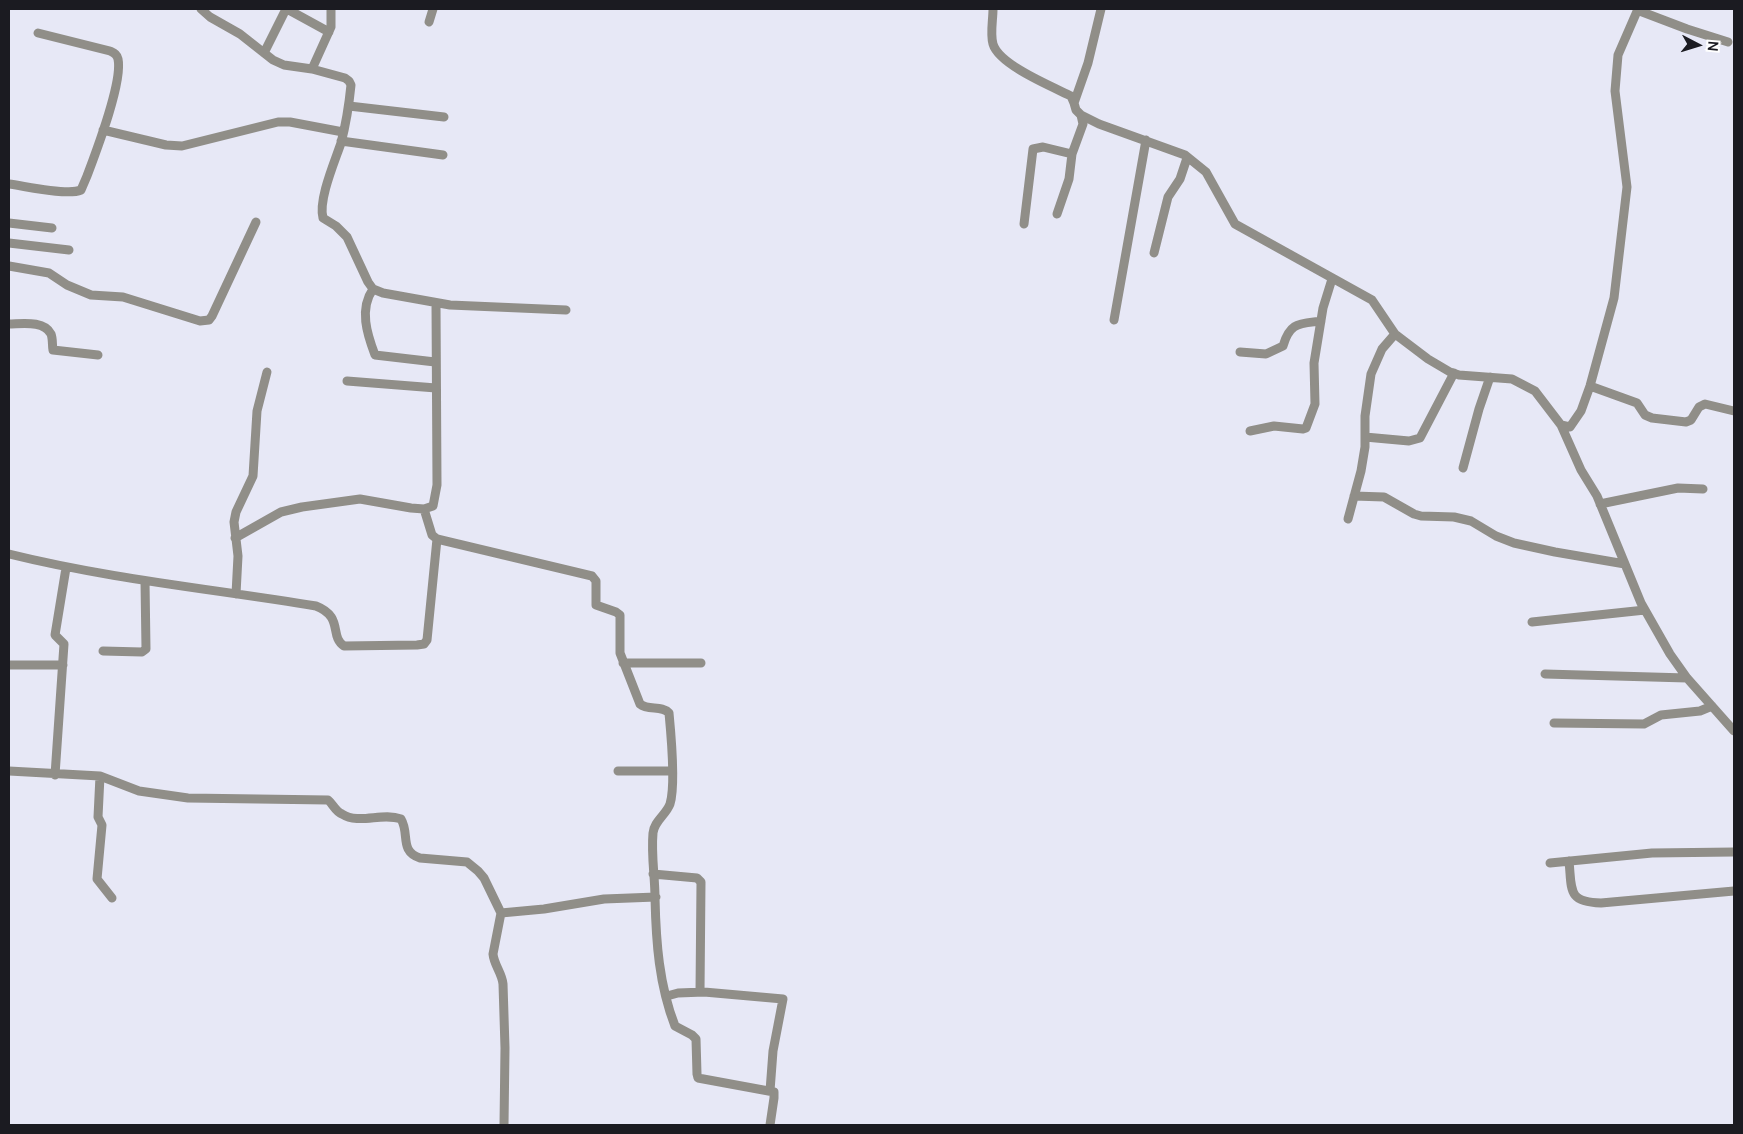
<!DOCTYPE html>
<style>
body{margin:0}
#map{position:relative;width:1743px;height:1134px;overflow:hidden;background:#e7e8f6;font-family:Manrope,sans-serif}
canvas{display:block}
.frame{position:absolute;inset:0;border:10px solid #1b1b21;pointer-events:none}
.north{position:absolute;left:1673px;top:20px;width:50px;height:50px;-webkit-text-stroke:4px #fff;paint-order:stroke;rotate:95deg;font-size:14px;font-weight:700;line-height:20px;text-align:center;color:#1b1b21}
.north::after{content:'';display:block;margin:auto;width:18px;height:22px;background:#1b1b21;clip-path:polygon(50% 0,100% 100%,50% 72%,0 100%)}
</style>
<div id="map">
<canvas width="1743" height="1134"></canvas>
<div class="frame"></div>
<div class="north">N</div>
</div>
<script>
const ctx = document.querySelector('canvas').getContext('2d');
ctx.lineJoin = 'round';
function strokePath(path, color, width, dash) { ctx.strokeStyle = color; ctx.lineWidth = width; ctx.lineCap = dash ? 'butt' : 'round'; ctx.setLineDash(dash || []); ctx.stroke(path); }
const minor = new Path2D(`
 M 201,9 L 210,17 L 240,34 L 273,60 L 284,65 L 312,69 L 345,78 L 349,81 L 351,85 C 349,105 346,124 341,143 C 335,161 318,200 323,218 L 336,226 L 347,237 L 368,282 L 373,289 L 383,293 L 450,305 L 566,310
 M 287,9 L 329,32
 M 993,9 C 993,20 990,34 993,44 C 999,65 1053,87 1071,96 L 1074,103
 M 1101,9 L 1088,63 L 1074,103 L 1076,110 L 1081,115 L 1099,124 L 1185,155 L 1206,172 L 1235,224 L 1372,300 L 1395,334 L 1428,359 L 1450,372 L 1459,375 L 1512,379 L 1535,391 L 1561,425 L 1581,470 L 1597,496 L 1641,603 L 1670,654 L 1687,678 L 1734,731
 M 1637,10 L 1687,29 L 1728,42
 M 429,22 L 433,9
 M 264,53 L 286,9
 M 312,69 L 331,27 L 331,9
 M 349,106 L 444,117
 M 103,130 L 166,145 L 182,146 L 278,122 L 290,122 L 343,132
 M 341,141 L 443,155
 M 9,184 C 25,186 67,196 81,190 L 87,176 C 96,152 123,82 118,59 C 117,54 114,53 110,51 L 38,33
 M 1057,214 L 1069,179 L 1072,154 L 1083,124 L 1081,115
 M 9,223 L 52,228
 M 1024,224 L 1033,149 L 1043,147 L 1072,154
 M 9,243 L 69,250
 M 1154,253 L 1168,197 L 1180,179 L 1187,158
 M 9,266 L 49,273 L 67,285 L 91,295 L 123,297 L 200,321 L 209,320 L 212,316 L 256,222
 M 373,289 C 359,309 367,334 375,355 L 435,362
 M 1114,320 L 1146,140
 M 9,324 C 21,324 44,320 51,334 C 53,339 52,345 53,350 L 98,355
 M 1240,352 L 1266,354 L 1283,346 C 1290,322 1299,324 1321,321
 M 347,381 L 436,388
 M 1590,386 L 1637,403 L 1645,415 L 1652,418 L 1686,422 L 1691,420 L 1699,407 L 1705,404 L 1734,411
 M 1561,425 L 1570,427 L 1581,411 L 1590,386 L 1614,298 L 1627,187 L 1615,91 L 1618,55 L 1638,9
 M 1250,431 L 1274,426 L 1303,429 L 1306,428 L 1315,404 L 1314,363 L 1323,308 L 1332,279
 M 1365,437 L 1409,441 L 1420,438 L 1454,373
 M 1463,468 L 1479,409 L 1490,377
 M 1354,496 L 1384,497 L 1414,514 L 1421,516 L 1454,517 L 1471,521 L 1496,536 L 1514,543 L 1555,552 L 1625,564
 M 1600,504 L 1678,488 L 1703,489
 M 424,509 L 432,535 L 437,539 L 592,576 L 596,581 L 596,605 L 616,612 L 620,615 L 620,653 L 640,704 C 648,711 662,705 669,713 C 671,734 676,785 670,804 C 666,815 654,821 653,833 C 651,855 655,877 655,898 C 656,942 659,985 675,1026 L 692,1035 L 696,1039 L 697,1074 L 698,1078 L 774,1092 L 774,1098 L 770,1125
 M 1348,519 L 1361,471 L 1365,447 L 1365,416 L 1371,374 L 1382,349 L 1395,334
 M 235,538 L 281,512 L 302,507 L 360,499 L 411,508 L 424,509 L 433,506 L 437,485 L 436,303
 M 9,554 C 110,579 213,589 316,606 C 344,617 329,636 344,646 L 417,645 L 424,644 L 427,640 L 437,539
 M 236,594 L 238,556 L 234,522 L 236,512 L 253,476 L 257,411 L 267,372
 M 1532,622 L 1645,610
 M 103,651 L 142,652 L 146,649 L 145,581
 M 623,663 L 701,663
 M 9,665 L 63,665
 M 1545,674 L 1687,678
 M 1554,723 L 1644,724 L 1661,715 L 1700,711 L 1712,706
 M 9,771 L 100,776 L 139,791 L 188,798 L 328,800 C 333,804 335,811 342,814 C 359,825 382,812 401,819 C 410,834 399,851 420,858 L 467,862 L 478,871 L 484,878 L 501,913 L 493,954 C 494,965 502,973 503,984 L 505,1048 L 504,1125
 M 618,771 L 672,771
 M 55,775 L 64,644 L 55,635 L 66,568
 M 100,776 L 98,817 L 102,825 L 97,879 L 112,898
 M 1569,861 C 1572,890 1567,902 1601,903 L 1734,891
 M 1550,863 L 1652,853 L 1734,852
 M 653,874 L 697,878 L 701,882 L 700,992
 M 501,913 L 544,909 L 604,899 L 656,897
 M 667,996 L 678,993 L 704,992 L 783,999 L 773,1051 L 770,1091`);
strokePath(minor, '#908e88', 9);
</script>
